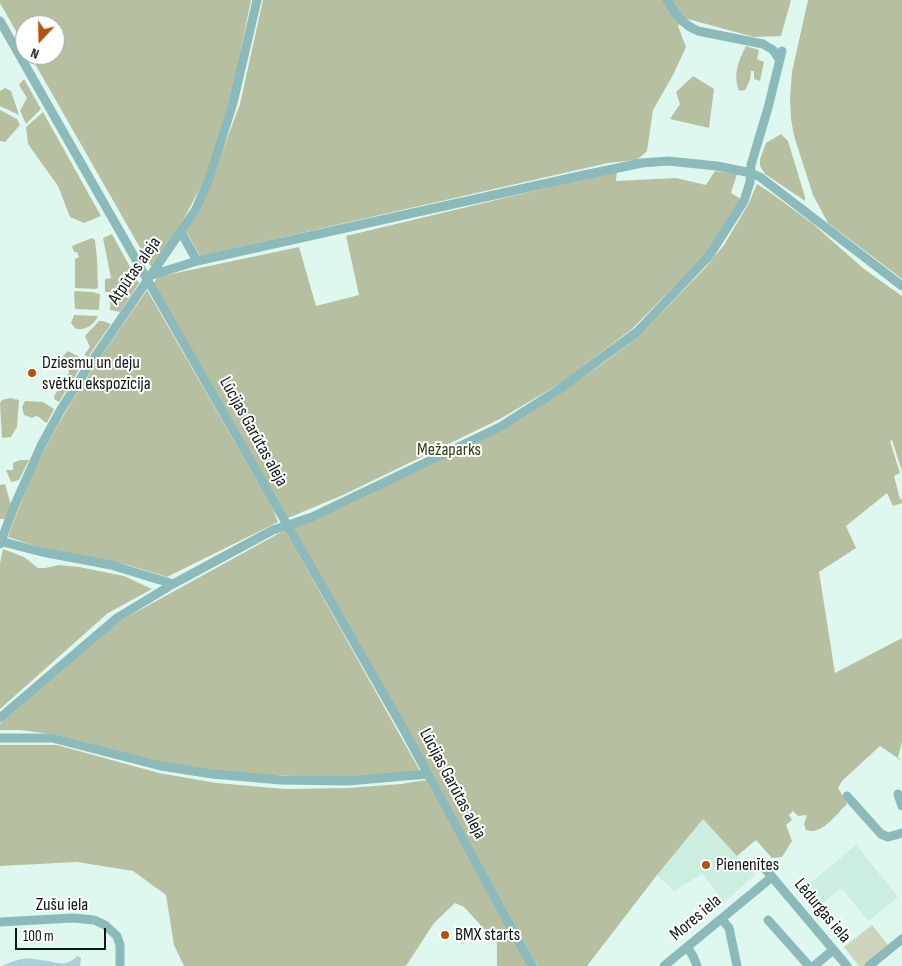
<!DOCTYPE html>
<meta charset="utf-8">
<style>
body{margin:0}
#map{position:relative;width:902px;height:966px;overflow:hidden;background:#dff8ef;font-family:"Sofia Sans Condensed",sans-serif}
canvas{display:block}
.north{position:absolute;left:15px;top:15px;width:50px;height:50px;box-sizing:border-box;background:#fff;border:1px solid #9fa3a1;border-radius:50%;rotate:201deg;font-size:14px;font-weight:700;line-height:20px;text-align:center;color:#0f1815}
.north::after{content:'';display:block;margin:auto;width:18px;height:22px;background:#b2520c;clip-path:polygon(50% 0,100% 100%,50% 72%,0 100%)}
.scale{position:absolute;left:15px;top:928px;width:91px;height:22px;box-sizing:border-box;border:2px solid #0f1815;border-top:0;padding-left:6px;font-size:15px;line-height:18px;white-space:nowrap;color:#0f1815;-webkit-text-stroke:4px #fff;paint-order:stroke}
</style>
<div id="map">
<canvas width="902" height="966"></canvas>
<div class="north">N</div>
<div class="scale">100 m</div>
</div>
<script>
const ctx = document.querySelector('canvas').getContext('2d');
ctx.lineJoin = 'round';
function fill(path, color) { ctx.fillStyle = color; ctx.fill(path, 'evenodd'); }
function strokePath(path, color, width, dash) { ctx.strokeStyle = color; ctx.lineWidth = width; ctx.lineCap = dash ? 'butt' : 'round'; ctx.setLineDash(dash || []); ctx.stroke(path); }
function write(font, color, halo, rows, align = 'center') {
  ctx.font = font + ' "Sofia Sans Condensed",sans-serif'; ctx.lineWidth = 4; ctx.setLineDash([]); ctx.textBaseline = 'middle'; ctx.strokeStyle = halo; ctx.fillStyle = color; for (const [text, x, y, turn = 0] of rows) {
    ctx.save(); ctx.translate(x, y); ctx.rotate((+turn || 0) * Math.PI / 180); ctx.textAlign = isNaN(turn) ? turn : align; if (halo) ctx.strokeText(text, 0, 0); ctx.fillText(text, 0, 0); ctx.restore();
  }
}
const built = new Path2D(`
 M 703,819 L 755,875 L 724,902 L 702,874 L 674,891 L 657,875 Z
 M 856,845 L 898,897 L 869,921 L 842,889 L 839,890 L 815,910 L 800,892 Z`);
const green = new Path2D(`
 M 872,925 L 889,946 L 864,966 L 859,966 L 844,947 Z`);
const forest = new Path2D(`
 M 0,0 L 251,0 L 230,103 L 204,181 L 176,233 L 151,267 L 30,55 L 55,55 L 55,25 L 25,25 L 25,47 L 0,3 Z
 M 263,0 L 791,0 L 781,36 L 754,37 L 684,18 L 678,26 L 686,47 L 673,75 L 653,110 L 647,151 L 637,160 L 608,163 L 200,256 L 186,231 L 200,211 L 240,104 Z
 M 808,0 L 902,0 L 902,279 L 828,223 L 813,195 L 794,136 L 791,119 L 790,98 L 792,72 Z
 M 746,46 L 759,50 L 757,59 L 764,62 L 760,81 L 754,79 L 754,71 L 751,71 L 750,80 L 745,90 L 739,91 C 733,74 738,62 746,46 Z
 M 693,76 L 714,89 L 709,128 L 670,119 L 680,104 L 676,92 Z
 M 24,79 L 41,109 L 26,124 L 20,111 L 27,98 L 19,85 Z
 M 5,88 L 11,91 L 19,115 L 0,106 L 0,91 Z
 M 0,110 L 17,119 L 20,125 L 5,142 L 0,141 Z
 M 43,112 L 101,216 L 84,223 L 70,217 L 58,186 L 28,144 L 26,127 Z
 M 781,134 L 788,141 L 805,197 L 805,201 L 765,174 L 760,166 L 760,159 L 766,143 Z
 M 617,171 L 616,181 L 676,178 L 706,185 L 715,171 L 737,174 L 731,193 L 741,199 L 704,256 L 632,329 L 559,384 L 500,419 L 343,495 L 288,518 L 154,283 L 157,277 L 299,247 L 316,306 L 359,295 L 346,236 Z
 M 757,184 L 771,193 L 813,224 L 864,269 L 902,296 L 902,471 L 892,440 L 890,441 L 900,473 L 894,476 L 900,499 L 902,499 L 902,503 L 893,506 L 887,493 L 846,526 L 856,548 L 819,572 L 835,673 L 902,638 L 902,742 L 898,757 L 902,761 L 880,746 L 842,781 L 838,788 L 847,804 C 836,814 822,836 806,830 L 804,824 L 807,815 L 798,816 L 793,811 L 789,815 L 792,820 L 786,825 L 792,841 L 782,857 L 772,858 L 756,840 L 737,856 L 703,819 L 657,875 L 587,966 L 537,966 L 430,769 L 292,527 L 555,397 L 602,364 L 638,337 L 705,268 L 724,245 L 749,203 Z
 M 112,234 L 139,283 L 120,312 L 110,310 L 111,292 L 105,292 L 105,279 L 111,278 L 103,238 Z
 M 92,238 L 95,240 L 97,259 L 98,287 L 96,289 L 75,288 L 75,259 L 79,257 L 77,252 L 74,252 L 72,246 Z
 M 147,290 L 272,507 L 278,522 L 167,577 L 128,565 L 39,547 L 8,537 C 20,505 32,473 48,443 C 77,389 112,340 147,290 Z
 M 76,291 L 92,292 L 100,294 L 99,309 L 97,310 L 75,309 L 74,292 Z
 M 74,315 L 98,316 C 94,325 86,330 76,329 L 71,323 Z
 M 103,321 L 111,324 L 88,357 L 84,355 L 90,347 L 85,336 L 99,321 Z
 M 68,351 L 85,360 L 59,402 L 54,399 L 55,397 L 54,396 L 69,373 L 68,360 L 63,356 Z
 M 10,398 L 19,400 L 17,427 L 11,437 L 2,438 L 0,403 L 2,400 Z
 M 25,401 L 43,402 L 54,409 L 47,423 C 42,421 41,417 36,416 L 32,418 L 24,415 L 22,407 Z
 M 20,460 L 29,460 L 19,480 L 11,482 L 6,470 L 13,470 L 13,463 Z
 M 5,484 L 11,505 L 5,519 L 0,519 L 0,485 Z
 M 285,530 L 420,771 L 350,778 L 218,773 L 160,762 L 58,735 L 20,730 L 0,730 L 0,724 L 120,621 Z
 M 3,549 L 24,557 L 38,568 L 45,568 L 59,565 L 79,567 L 124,576 L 152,589 L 108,613 L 0,709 L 0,563 Z
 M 0,745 L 57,745 L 159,773 L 217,783 L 285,789 L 348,788 L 401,784 L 426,780 L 528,966 L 497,966 L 497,943 L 464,907 L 455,903 L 434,923 L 406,966 L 184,966 L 174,945 L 166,895 L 133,871 L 77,862 L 0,866 Z`);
const water = new Path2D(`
 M 77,956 L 81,958 L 80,966 L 2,966 C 11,962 23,957 33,959 C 38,960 43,960 49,961 C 60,964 68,966 77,956 Z`);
const minor = new Path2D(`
 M 667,0 C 675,14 682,24 698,31 L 763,44 L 773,50 L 779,59
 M 0,21 L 404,730 L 532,966
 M 181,232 L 197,261
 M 152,275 L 197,261 L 584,175 L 642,163 L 668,161 L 717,166 L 751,173 L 760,177 L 902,286
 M 0,541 L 42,552 L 111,565 L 173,584
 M 0,544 L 16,502 L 41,446 L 60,411 L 86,370 L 196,209 L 209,179 L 233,103 L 257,0
 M 0,718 L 117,618 L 173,584 L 273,530 L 312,517 L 500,427 L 558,390 L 637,332 L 709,256 L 744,201 L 750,182 L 751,165 L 768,108 L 782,51
 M 0,738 L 52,738 L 161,766 L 212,774 L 281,780 L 348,781 L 428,774
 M 898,794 L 902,806
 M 847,796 L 881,834 L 888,837 L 902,833
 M 749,866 L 756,863 L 762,865 L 847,966
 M 722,919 L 729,928 L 737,966
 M 768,920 L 809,966
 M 0,922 L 73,918 L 94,920 L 105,925 L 117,936 L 120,945 L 120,966
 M 687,947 L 693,956 L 697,966
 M 664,966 L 772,877
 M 814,966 L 833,950
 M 869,966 L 902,939`);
const markers = [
 [32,373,5,"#b2520c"],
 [706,865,5,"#b2520c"],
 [445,935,5,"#b2520c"]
];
const streetNames = [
 ["Atpūtas aleja",135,271,-55],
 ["Lūcijas Garūtas aleja",253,432,61],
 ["Lūcijas Garūtas aleja",452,784,62],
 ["Zušu iela",62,905],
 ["Lēdurgas iela",822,911,50],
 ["Mores iela",696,918,-40]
];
const poiNames = [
 ["Dziesmu un deju",42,363],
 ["svētku ekspozīcija",42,384],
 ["Pienenītes",716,865],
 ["BMX starts",455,935]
];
const parkNames = [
 ["Mežaparks",449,450]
];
fill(built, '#cbeee1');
fill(green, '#ccd4bc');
fill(forest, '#b6c0a1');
fill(water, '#a9cfdc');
strokePath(minor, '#8cb9b9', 9);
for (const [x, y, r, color] of markers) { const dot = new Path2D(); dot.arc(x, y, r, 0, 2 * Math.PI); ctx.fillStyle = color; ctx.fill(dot); strokePath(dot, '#fff', 2); }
write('18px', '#0f1815', '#fff', streetNames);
write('18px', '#0f1815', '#fff', poiNames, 'left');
write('18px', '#34400d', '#fff', parkNames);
</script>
